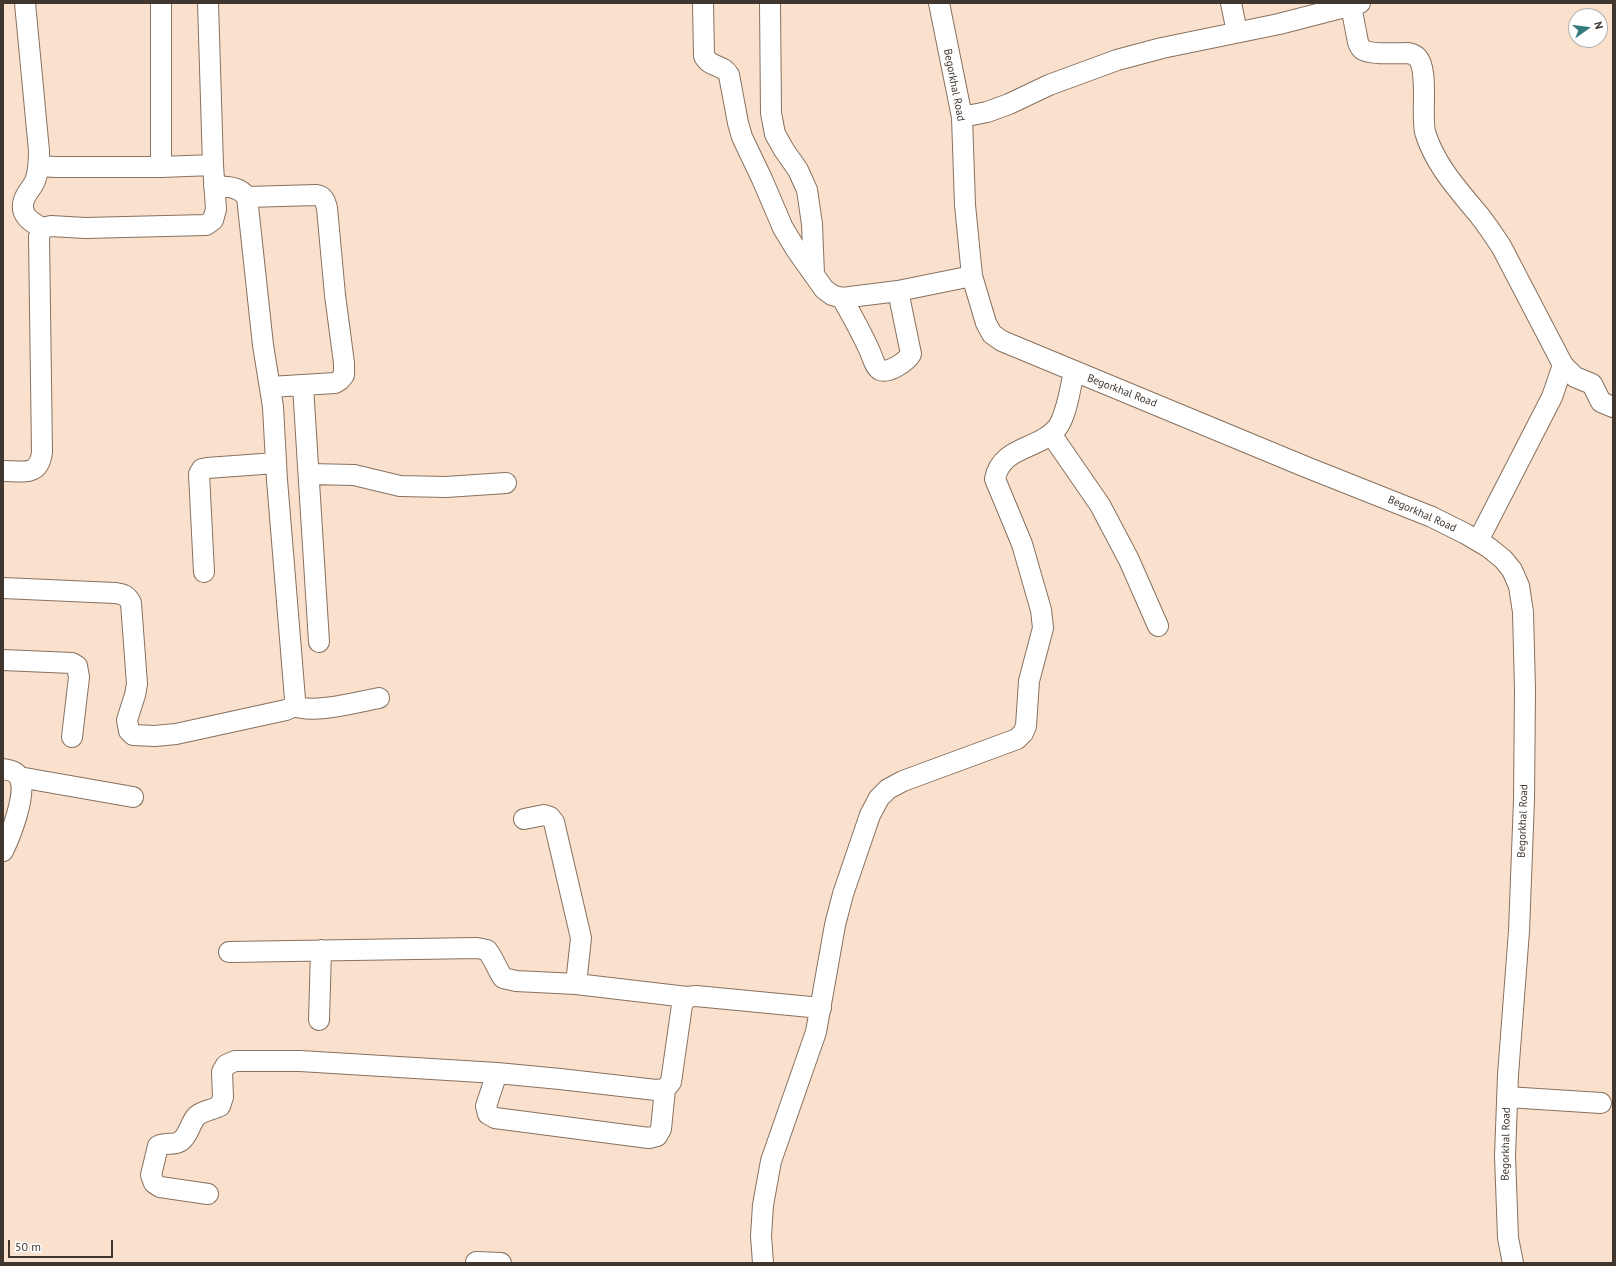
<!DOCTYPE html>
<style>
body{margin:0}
#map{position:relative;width:1616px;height:1266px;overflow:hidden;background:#fae1cd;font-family:"PT Sans",sans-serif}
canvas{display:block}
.frame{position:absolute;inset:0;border:4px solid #40362e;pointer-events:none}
.north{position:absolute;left:1568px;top:8px;width:40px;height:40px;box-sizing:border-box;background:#fff;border:1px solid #b3afab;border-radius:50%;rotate:76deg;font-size:11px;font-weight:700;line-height:16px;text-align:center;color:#40362e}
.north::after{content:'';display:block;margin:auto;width:14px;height:18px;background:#327b7d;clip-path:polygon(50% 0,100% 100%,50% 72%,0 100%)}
.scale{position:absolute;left:8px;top:1240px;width:105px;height:18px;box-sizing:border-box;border:2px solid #40362e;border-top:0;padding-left:5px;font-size:12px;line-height:14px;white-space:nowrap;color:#40362e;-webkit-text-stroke:3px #fff;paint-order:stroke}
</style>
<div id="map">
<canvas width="1616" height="1266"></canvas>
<div class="frame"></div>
<div class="north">N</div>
<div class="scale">50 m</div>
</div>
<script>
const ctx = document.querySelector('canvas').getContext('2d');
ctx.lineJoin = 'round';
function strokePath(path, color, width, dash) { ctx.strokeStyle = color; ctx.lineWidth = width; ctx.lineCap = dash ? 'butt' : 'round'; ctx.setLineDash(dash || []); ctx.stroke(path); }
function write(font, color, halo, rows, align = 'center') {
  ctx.font = font + ' "PT Sans",sans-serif'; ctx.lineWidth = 3.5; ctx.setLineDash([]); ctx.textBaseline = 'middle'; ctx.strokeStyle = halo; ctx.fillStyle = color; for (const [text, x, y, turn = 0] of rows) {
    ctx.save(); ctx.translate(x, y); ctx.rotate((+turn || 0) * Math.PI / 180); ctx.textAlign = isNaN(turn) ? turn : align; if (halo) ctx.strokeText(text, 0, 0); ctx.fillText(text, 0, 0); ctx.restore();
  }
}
const minor = new Path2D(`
 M 25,3 L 39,151 C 39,161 39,171 35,181 C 32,188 26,193 24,200 C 19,215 31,222 42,228
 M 703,3 L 704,56 C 710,68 723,64 729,75 L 738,123 L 742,137 L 762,179 L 783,228 L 797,251 L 824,289 L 832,295 L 842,298 L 898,291 L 972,276
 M 770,3 L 771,113 L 775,134 L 784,150 L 798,170 L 807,190 L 812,224 L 814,275
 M 939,3 L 962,117 L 965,205 L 972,276 L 986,323 L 992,334 L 1002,341 L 1306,467 L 1432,517 L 1466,534 L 1488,547 L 1503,559 L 1512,570 L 1519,586 L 1523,612 L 1525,690 L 1524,800 L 1519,931 L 1508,1075 L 1505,1156 L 1508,1238 L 1513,1263
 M 1231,3 L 1237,32
 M 1351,6 L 1358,42 C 1359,45 1360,48 1363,50 C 1373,55 1397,53 1408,53 C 1412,54 1414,54 1417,57 C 1429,69 1421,113 1425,132 C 1434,162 1454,185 1474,209 C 1484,220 1492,233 1501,246 L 1563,365 L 1575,377 L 1592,384 L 1601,402 L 1613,407
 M 962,117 L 987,112 L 1009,104 L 1049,85 L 1117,60 L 1162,48 L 1279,24 L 1360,3
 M 39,166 L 56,167 L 161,167 L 213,165
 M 161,167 L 161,3
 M 247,197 L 316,195 C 324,196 325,201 327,208 L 335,295 L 344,363 L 344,375 L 340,380 L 335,383 L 270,387
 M 842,298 C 852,316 863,335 871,354 C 873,359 875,367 880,370 C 889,374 907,361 911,354 L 898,291
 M 303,386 L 319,642
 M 1051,434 L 1100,505 L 1129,560 L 1158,626
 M 3,471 C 23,471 39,477 42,452 L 39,237 L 42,228 L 51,226 L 85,228 L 206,225 L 213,220 L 216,209 L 213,165 L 208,3
 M 309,474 L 354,475 L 400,486 L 446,487 L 506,483
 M 1478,541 L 1552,397 L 1563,365
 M 204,572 L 199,474 L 202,469 L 207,468 L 276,463
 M 3,588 L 115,593 C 123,594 127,595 131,603 L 137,684 L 135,695 L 127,720 L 129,731 L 133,735 L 155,736 L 176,734 L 286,710 L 294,706 L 295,699 L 277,480 L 273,407 L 263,345 L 247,197 C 239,186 227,187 214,186
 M 3,660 L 72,663 L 77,666 L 79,677 L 72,737
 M 294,706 C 314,714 357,702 379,698
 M 3,769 C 9,770 16,771 19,777 C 28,792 10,837 3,851
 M 19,777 L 133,797
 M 524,819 L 544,815 L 550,817 L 554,822 L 581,938 L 576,984
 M 229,952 L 477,948 L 487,950 C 494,959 497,969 503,978 L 516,981 L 576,984 L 687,997
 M 319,1020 L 321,950
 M 497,1073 L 486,1106 L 488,1114 L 495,1118 L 649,1138 L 657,1136 L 661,1129 L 665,1089
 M 1507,1097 L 1601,1103
 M 208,1194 L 160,1187 L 154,1183 L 151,1175 L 158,1146 C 166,1142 176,1146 182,1140 C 188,1135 190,1125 195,1118 C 200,1111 212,1110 220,1106 L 223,1097 L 222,1072 L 226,1065 L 235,1061 L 300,1061 L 497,1073 L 560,1079 L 656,1090 L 665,1089 L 671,1082 L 682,1005 L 687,997 L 696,996 L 821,1008
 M 476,1262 L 501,1263
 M 763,1263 L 761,1236 L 763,1205 L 771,1161 L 816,1032 L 835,925 L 843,894 L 870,815 L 879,798 L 888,789 L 903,781 L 1017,739 L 1023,733 L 1026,726 L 1029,681 L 1043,628 L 1041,610 L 1022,544 L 995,479 C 1001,446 1039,450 1057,428 C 1067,415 1070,388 1074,372`);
const streetNames = [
 ["Begorkhal Road",954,85,79],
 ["Begorkhal Road",1122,391,21],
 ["Begorkhal Road",1422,514,24],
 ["Begorkhal Road",1523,821,-88],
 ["Begorkhal Road",1506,1144,-89]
];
strokePath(minor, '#87715f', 22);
strokePath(minor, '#fff', 20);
write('11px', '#40362e', '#fff', streetNames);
</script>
